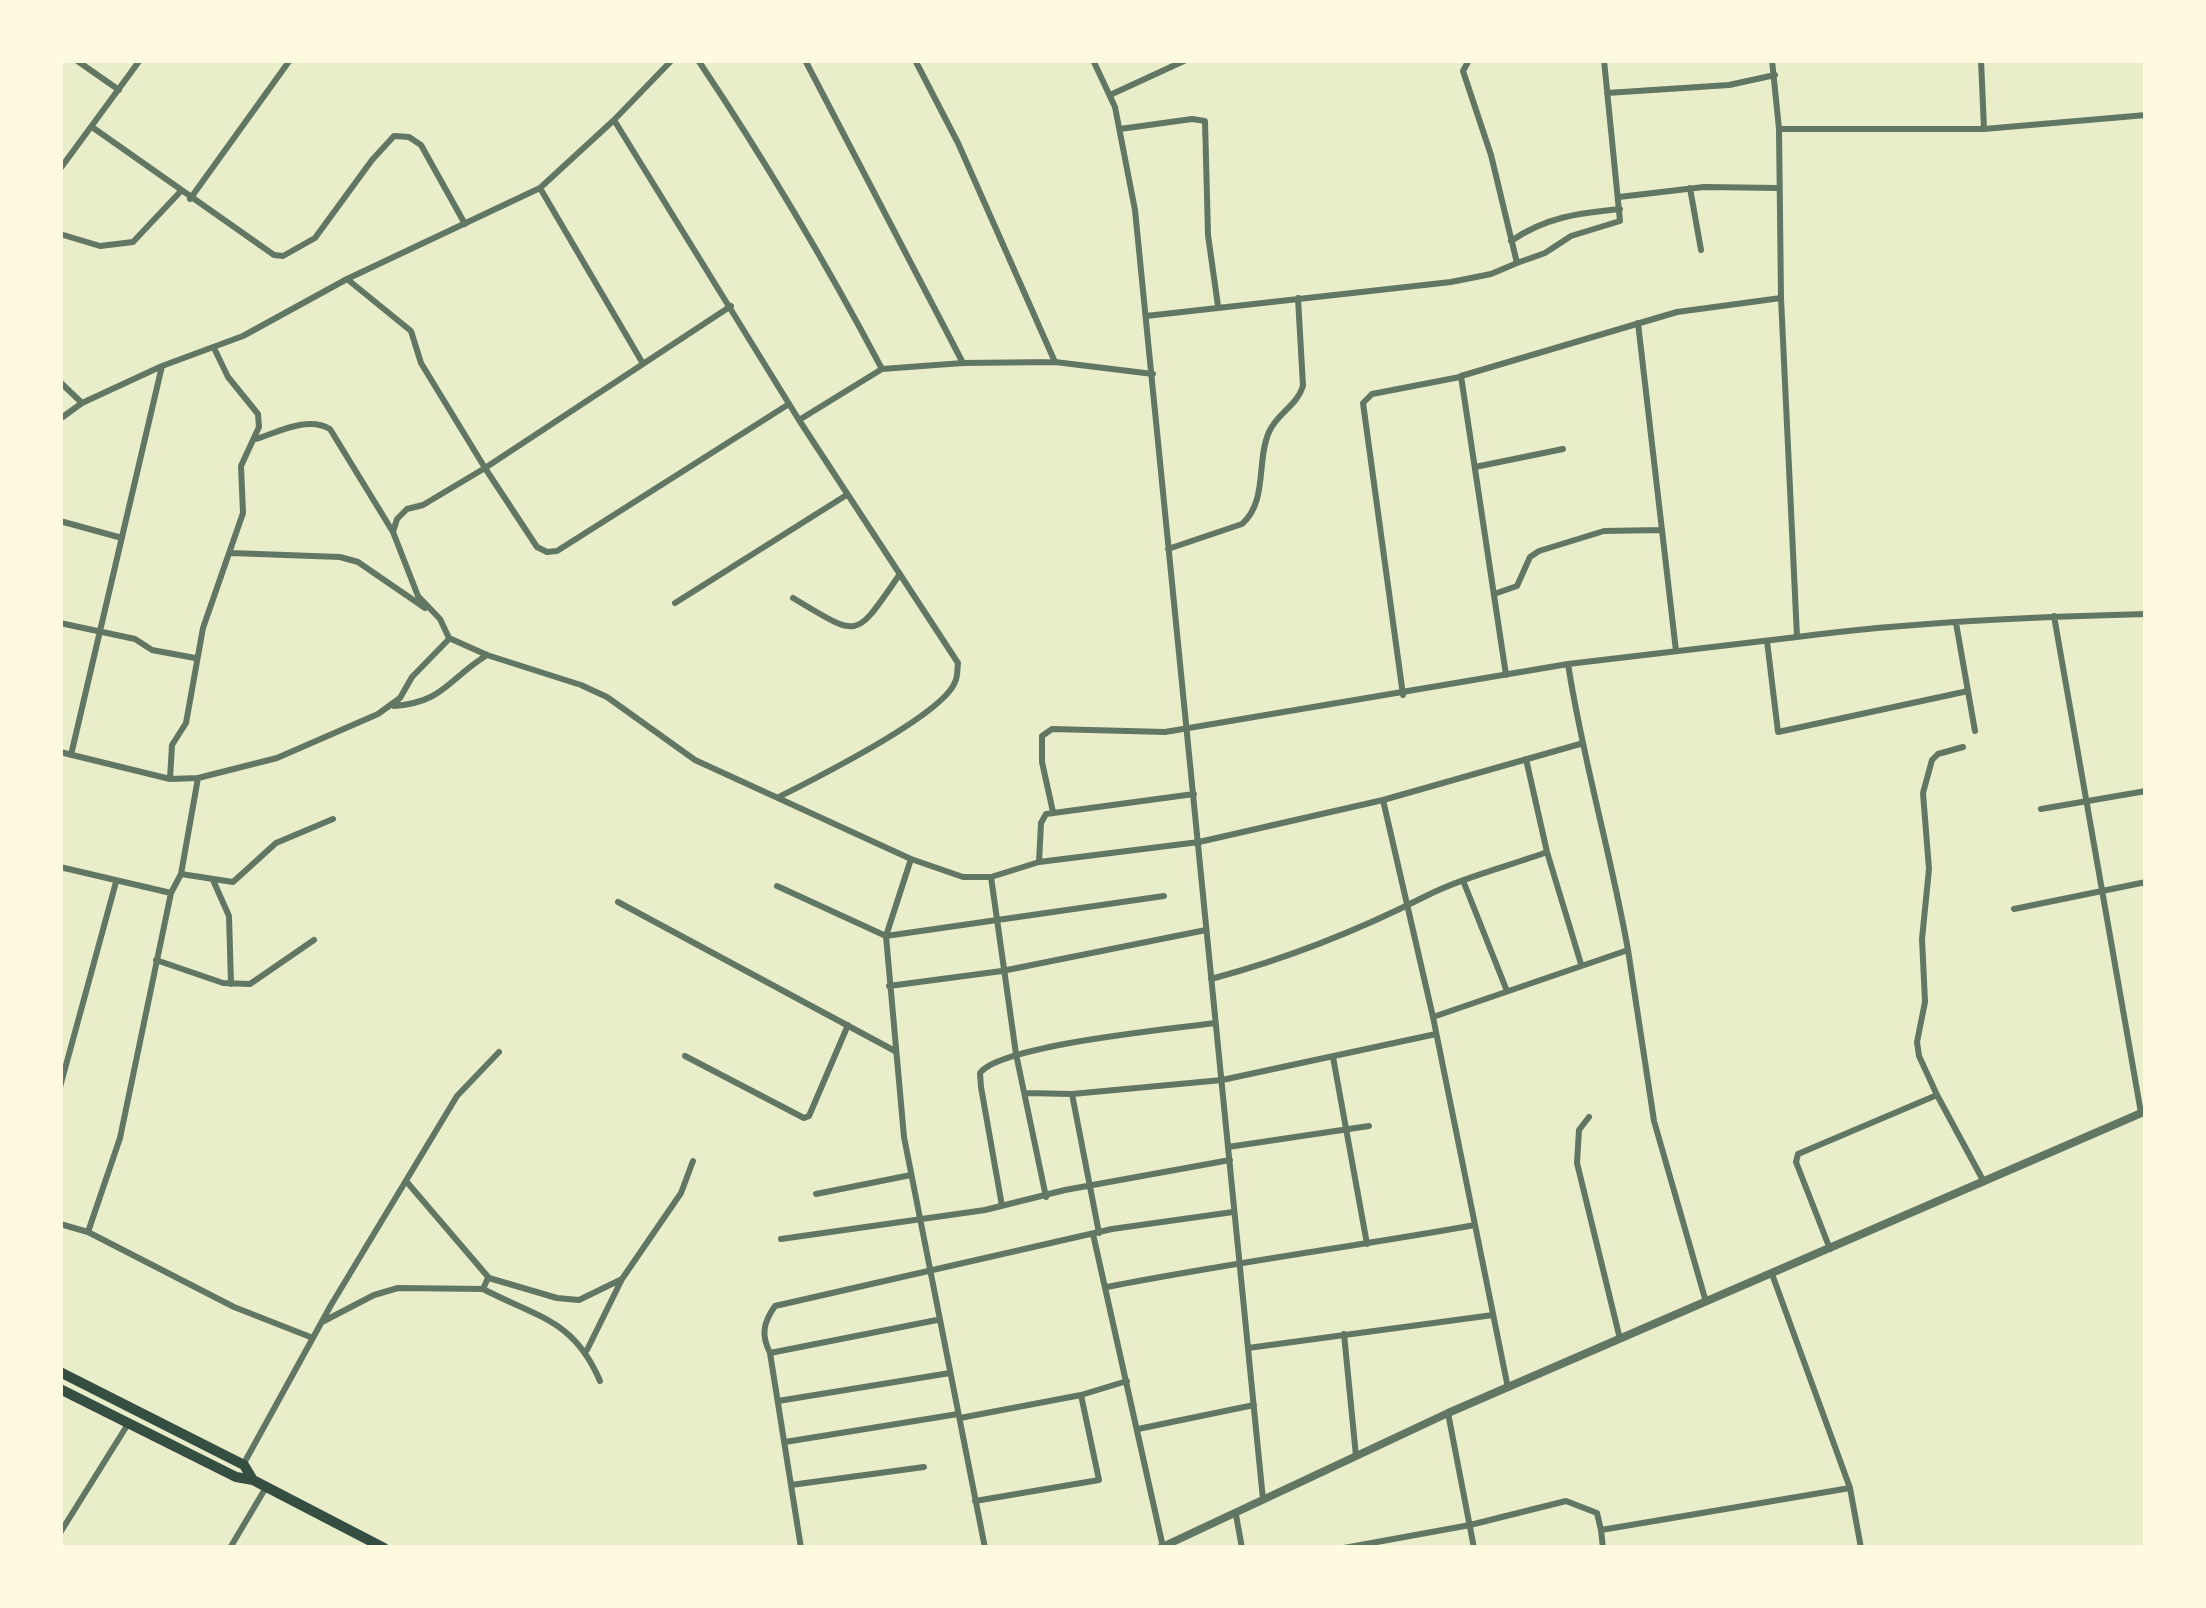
<!DOCTYPE html>
<style>
body{margin:0}
#map{position:relative;width:2206px;height:1608px;overflow:hidden;background:#e9edc9;font-family:Mulish,sans-serif}
canvas{display:block}
.frame{position:absolute;inset:0;border:63px solid #fefae0;pointer-events:none}
</style>
<div id="map">
<canvas width="2206" height="1608"></canvas>
<div class="frame"></div>
</div>
<script>
const ctx = document.querySelector('canvas').getContext('2d');
ctx.lineJoin = 'round';
function strokePath(path, color, width, dash) { ctx.strokeStyle = color; ctx.lineWidth = width; ctx.lineCap = dash ? 'butt' : 'round'; ctx.setLineDash(dash || []); ctx.stroke(path); }
const minor = new Path2D(`
 M 76,60 L 119,90
 M 672,60 L 614,120 L 799,420 L 882,369 C 826,263 765,160 698,60
 M 805,60 L 963,363
 M 915,60 L 958,143 L 1055,362
 M 1093,60 L 1115,107 L 1135,210 L 1263,1499
 M 1981,60 L 1984,129 L 2146,115
 M 1607,93 L 1729,85 L 1775,75
 M 1110,95 L 1186,60
 M 92,127 L 274,255 L 283,256 L 315,238 L 372,160 L 394,136 L 409,137 L 421,145 L 465,224
 M 1120,129 L 1192,119 L 1205,121 L 1208,235 L 1218,306
 M 1779,129 L 1984,129
 M 60,169 L 140,60
 M 540,188 L 642,362
 M 1690,188 L 1701,250
 M 1619,197 L 1704,187 L 1779,188
 M 190,199 L 290,60
 M 60,234 L 100,246 L 133,242 L 180,192
 M 1511,241 C 1546,217 1579,213 1620,209
 M 1517,263 L 1545,253 L 1571,236 L 1620,221 L 1604,60
 M 347,279 L 411,331 L 421,363 L 485,468 L 423,505 L 407,509 L 397,519 L 393,532 L 418,596 L 440,619 L 449,638 L 487,655 L 581,685 L 607,697 L 695,760 L 911,859 L 963,877 L 991,877 L 1016,1054 L 1046,1197
 M 731,306 L 485,468 L 537,547 L 547,552 L 557,551 L 789,404
 M 1146,316 L 1451,282 L 1491,274 L 1517,263 L 1491,155 L 1463,71 L 1469,60
 M 1638,323 L 1676,651
 M 162,366 L 243,336 L 347,279 L 540,188 L 614,120
 M 882,369 L 963,363 L 1055,362 L 1153,374
 M 60,382 L 82,403
 M 60,419 L 82,403 L 162,366 L 71,755
 M 256,439 C 279,432 307,416 330,429 L 393,532
 M 1475,467 L 1563,449
 M 60,521 L 122,538
 M 1168,549 L 1242,524 C 1268,501 1256,461 1269,432 C 1277,413 1297,406 1303,386 L 1298,298
 M 231,553 L 340,557 L 358,562 L 425,608
 M 1494,594 L 1517,586 L 1530,557 L 1539,551 L 1604,531 L 1661,530
 M 793,598 C 862,639 854,639 900,574
 M 675,603 L 845,496
 M 2054,616 L 2141,1113
 M 60,623 L 135,639 L 152,650 L 195,658
 M 1956,623 L 1975,731
 M 1797,637 C 1912,622 2030,617 2146,614
 M 1767,641 L 1778,732 L 1968,691
 M 1506,675 L 1461,376 L 1677,312 L 1781,298
 M 1403,695 L 1363,403 L 1372,394 L 1460,377
 M 394,706 C 444,702 447,680 487,655
 M 1963,747 L 1938,754 L 1932,760 L 1923,793 L 1929,869 L 1922,939 L 1925,1002 L 1917,1042 L 1919,1056 L 1937,1095 L 1984,1182
 M 60,752 L 170,779 L 198,778 L 181,874 L 171,893 L 60,867
 M 1526,759 L 1547,852 L 1581,964
 M 198,778 L 277,758 L 378,714 L 400,698 L 412,677 L 449,639
 M 170,779 L 172,745 L 186,723 L 203,628 L 243,513 L 241,466 L 259,427 L 258,414 L 228,377 L 214,348
 M 779,797 C 814,779 943,715 955,682 C 958,676 957,670 958,663 L 799,420
 M 1383,800 L 1433,1017
 M 2041,809 L 2146,791
 M 1053,812 L 1042,762 L 1042,736 L 1052,729 L 1165,732 L 1568,664 L 1797,637 L 1781,298 L 1779,129 L 1772,60
 M 911,859 L 886,936 L 904,1137 L 985,1548
 M 1039,862 L 1041,823 L 1046,814 L 1194,794
 M 181,874 L 233,882 L 276,843 L 333,819
 M 991,877 L 1039,862 L 1199,842 L 1383,800 L 1580,744
 M 213,880 L 229,916 L 231,984
 M 1464,883 L 1507,991
 M 777,886 L 886,936 L 1164,896
 M 618,902 L 895,1051
 M 2014,909 L 2146,882
 M 1628,950 L 1654,1121 L 1706,1302
 M 156,960 L 223,983 L 250,984 L 314,940
 M 1211,979 C 1286,959 1357,931 1426,896 C 1461,878 1509,866 1547,852
 M 889,986 L 1002,971 L 1206,930
 M 685,1056 L 804,1118 L 809,1116 L 848,1025
 M 1333,1057 L 1367,1244
 M 60,1087 L 116,882
 M 1026,1093 L 1072,1094 L 1099,1233
 M 1072,1094 L 1222,1080 L 1436,1034
 M 1589,1117 L 1579,1130 L 1577,1163 L 1620,1339
 M 1228,1147 L 1369,1126
 M 406,1181 L 489,1278 L 557,1298 L 579,1300 L 622,1279 L 681,1193 L 693,1161
 M 816,1194 L 911,1175
 M 1002,1206 L 981,1087 L 980,1073 C 1001,1045 1171,1029 1215,1023
 M 60,1224 L 88,1232 L 234,1307 L 313,1338
 M 88,1232 L 120,1138 L 171,893
 M 1093,1234 L 1163,1547
 M 781,1239 L 985,1210 L 1065,1190 L 1230,1160
 M 1830,1249 L 1796,1162 L 1798,1154 L 1937,1095
 M 1772,1274 L 1850,1488 L 1861,1548
 M 1107,1287 C 1229,1263 1352,1247 1475,1225
 M 483,1289 C 539,1318 574,1320 600,1381
 M 324,1321 L 374,1295 L 398,1288 L 483,1289 L 488,1278
 M 1344,1334 L 1356,1456
 M 1248,1348 L 1493,1315
 M 587,1350 L 622,1279
 M 770,1353 L 937,1320
 M 1508,1388 L 1433,1017 L 1628,950 C 1611,854 1583,761 1568,664
 M 778,1401 L 950,1373
 M 1448,1413 L 1474,1548
 M 960,1418 L 1081,1395 L 1127,1381
 M 1138,1429 L 1254,1405
 M 785,1442 L 958,1414
 M 243,1465 L 331,1305 L 457,1096 L 499,1052
 M 791,1485 L 924,1467
 M 975,1501 L 1099,1480 L 1081,1395
 M 1236,1515 L 1242,1548
 M 60,1533 L 128,1424
 M 230,1548 L 265,1489
 M 801,1548 L 770,1353 C 761,1335 763,1323 775,1306 L 1112,1229 L 1233,1212
 M 1344,1548 L 1470,1525 L 1566,1501 L 1597,1513 L 1601,1530
 M 1603,1548 L 1601,1530 L 1850,1488`);
const tertiary = new Path2D(`
 M 1160,1548 L 1448,1413 L 2146,1111`);
const trunk = new Path2D(`
 M 60,1372 L 244,1465 L 253,1480
 M 60,1389 L 236,1477 L 253,1480 L 384,1548`);
strokePath(minor, '#617663', 6);
strokePath(tertiary, '#617663', 8);
strokePath(trunk, '#344e41', 10);
</script>
